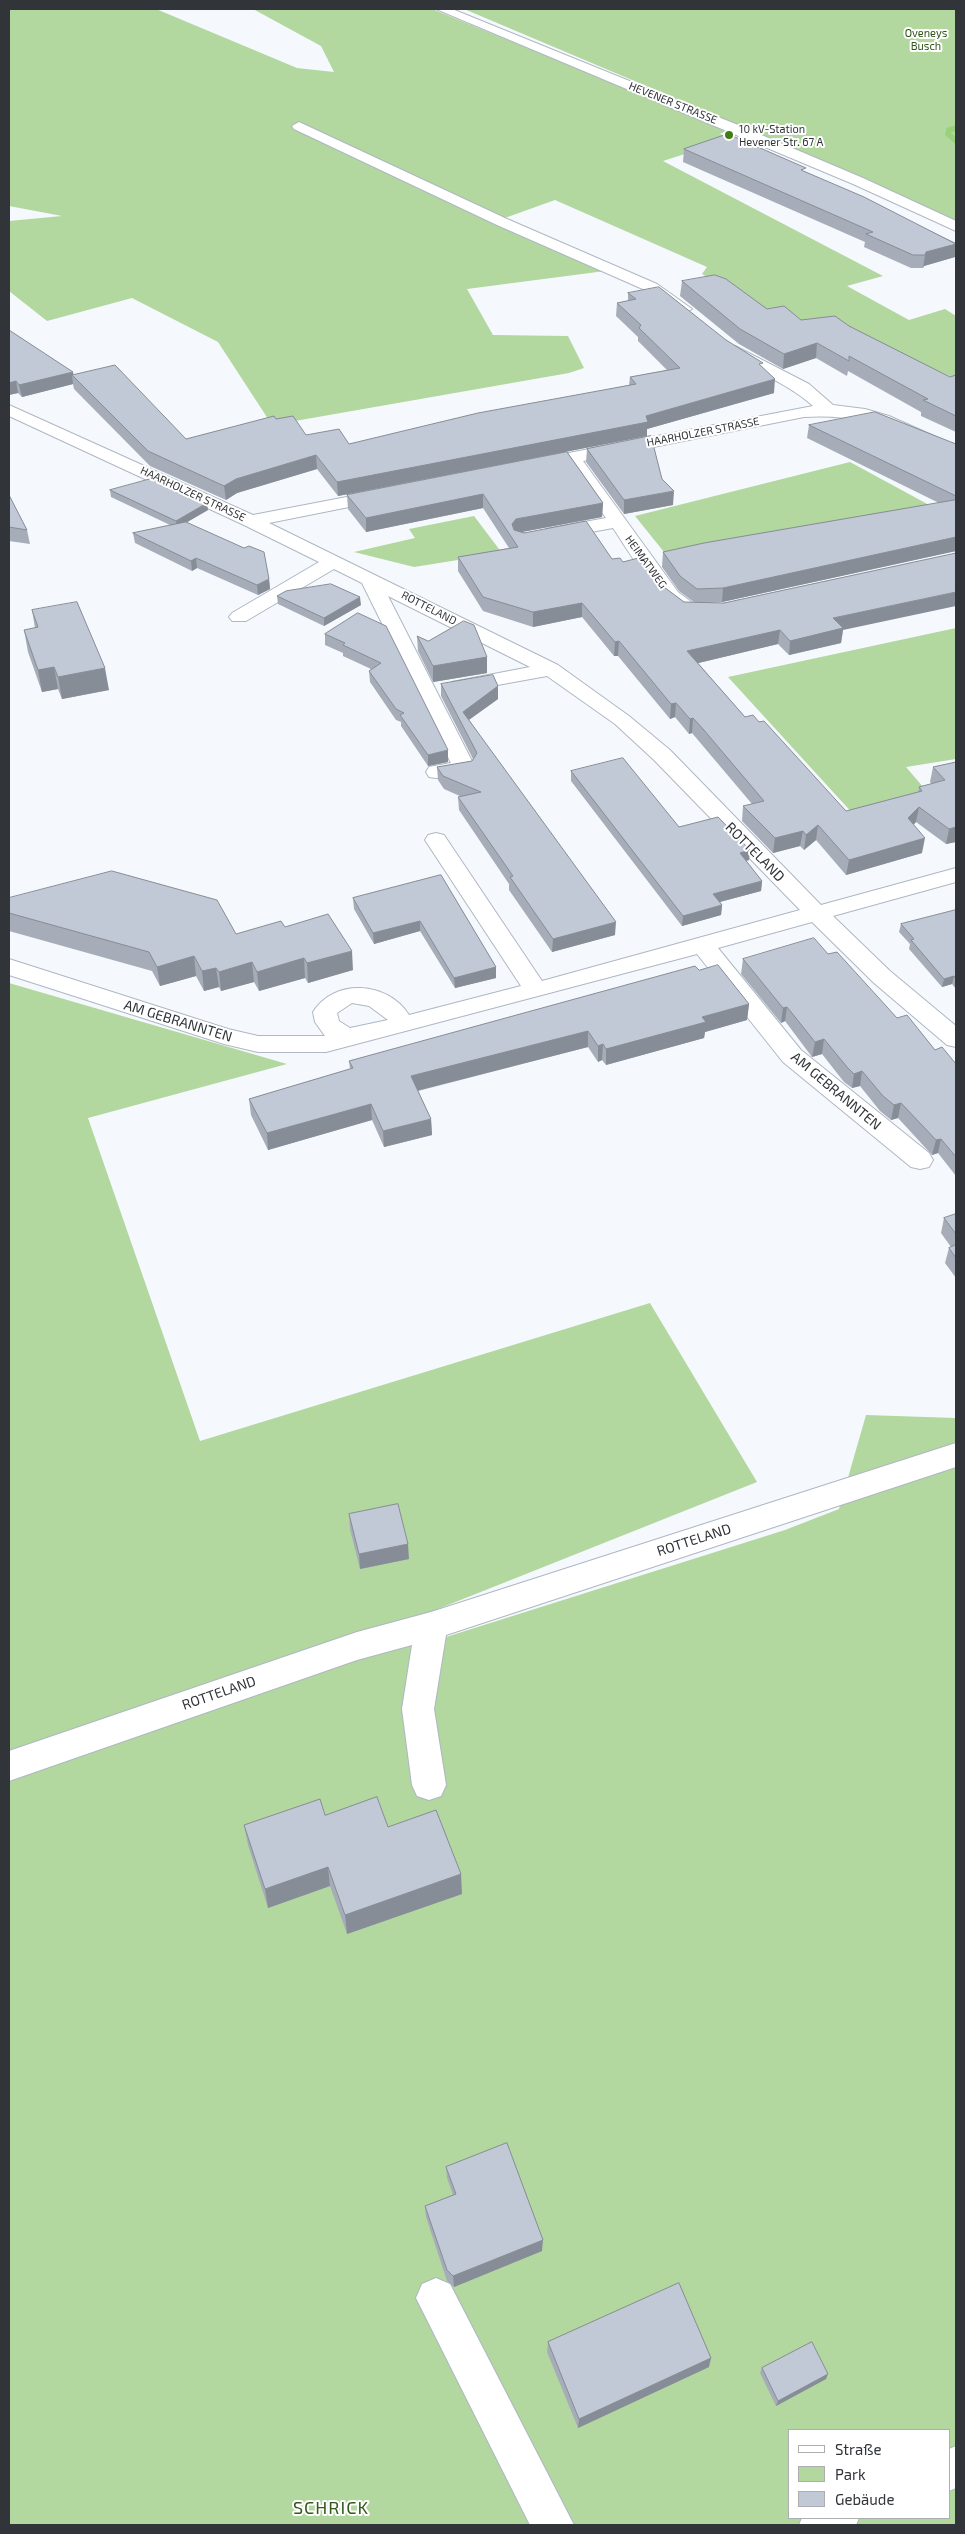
<!DOCTYPE html>
<meta charset="utf-8">
<style>
body{margin:0}
#map{position:relative;width:965px;height:2534px;overflow:hidden;background:#f5f9fe;font-family:"Exo 2",sans-serif}
canvas{display:block}
.frame{position:absolute;inset:0;border:10px solid #313439;pointer-events:none}
.legend{position:absolute;left:788px;top:2429px;width:162px;height:90px;box-sizing:border-box;background:#fff;border:1px solid #adaeb0;margin:0;padding:6px 9px;list-style:none;font-size:15px;color:#313439}
.legend li{display:flex;align-items:center;gap:10px;height:25px}
.legend b{width:25px;border:1px solid #adaeb0}
</style>
<div id="map">
<canvas width="965" height="2534"></canvas>
<div class="frame"></div>
<ul class="legend">
<li><b style="height:6px;background:#fff"></b>Straße</li>
<li><b style="height:14px;background:#b2d79f"></b>Park</li>
<li><b style="height:14px;background:#c1c9d6"></b>Gebäude</li>
</ul>
</div>
<script>
const ctx = document.querySelector('canvas').getContext('2d');
ctx.lineJoin = 'round';
function fill(path, color) { ctx.fillStyle = color; ctx.fill(path, 'evenodd'); }
function strokePath(path, color, width, dash) { ctx.strokeStyle = color; ctx.lineWidth = width; ctx.lineCap = dash ? 'butt' : 'round'; ctx.setLineDash(dash || []); ctx.stroke(path); }
function write(font, color, halo, rows, align = 'center') {
  ctx.font = font + ' "Exo 2",sans-serif'; ctx.lineWidth = 4; ctx.setLineDash([]); ctx.textBaseline = 'middle'; ctx.strokeStyle = halo; ctx.fillStyle = color; for (const [text, x, y, turn = 0] of rows) {
    ctx.save(); ctx.translate(x, y); ctx.rotate((+turn || 0) * Math.PI / 180); ctx.textAlign = isNaN(turn) ? turn : align; if (halo) ctx.strokeText(text, 0, 0); ctx.fillText(text, 0, 0); ctx.restore();
  }
}
const green = new Path2D(`
 M 9,9 L 156,9 L 297,68 L 334,72 L 321,46 L 253,9 L 432,9 L 728,130 L 720,134 L 731,139 L 663,161 L 883,276 L 847,286 L 909,320 L 945,309 L 956,316 L 956,379 L 831,323 L 781,320 L 702,274 L 707,267 L 555,200 L 502,219 L 605,271 L 467,289 L 493,335 L 568,336 L 584,368 L 569,373 L 272,425 L 218,342 L 132,298 L 47,321 L 9,291 L 9,221 L 62,216 L 9,206 Z
 M 464,9 L 956,9 L 956,225 L 755,132 Z
 M 850,462 L 931,506 L 668,557 L 635,516 Z
 M 474,516 L 502,553 L 414,567 L 354,552 L 415,538 L 409,529 Z
 M 956,628 L 956,759 L 906,767 L 930,795 L 855,816 L 728,677 Z
 M 9,983 L 287,1064 L 88,1118 L 200,1441 L 650,1303 L 757,1482 L 438,1609 L 446,1637 L 785,1530 L 839,1509 L 866,1415 L 956,1418 L 956,2525 L 9,2525 ZM 789,2430 L 949,2430 L 949,2518 L 789,2518 Z`);
const stream = new Path2D(`
 M 956,128 L 949,130 L 948,134 L 956,141`);
const minor = new Path2D(`
 M 436,9 L 452,9 L 738,125 L 863,178 L 956,221 L 956,231 L 853,184 Z
 M 299,122 L 507,219 L 657,284 L 692,309 L 684,314 L 678,312 L 645,290 L 497,225 L 294,129 L 292,126 Z
 M 735,346 L 809,384 L 833,405 L 865,409 L 889,416 L 956,446 L 956,458 C 941,455 927,446 914,439 C 877,422 844,414 804,417 L 583,461 L 678,592 L 703,611 L 700,615 C 669,623 629,551 613,528 L 553,539 L 546,537 L 544,533 L 546,529 L 606,518 L 567,464 L 533,470 L 527,469 L 524,465 L 527,461 L 813,406 C 789,384 757,373 729,354 L 727,351 L 729,348 Z
 M 9,405 L 253,515 L 383,490 L 389,491 L 392,495 L 389,499 L 269,523 L 558,665 L 629,716 L 670,750 L 821,905 L 956,868 L 956,882 L 833,916 L 890,971 L 956,1026 L 956,1047 L 947,1045 L 874,983 L 812,922 L 718,948 L 801,1050 L 929,1153 L 933,1160 L 929,1167 L 920,1169 L 911,1167 L 783,1062 L 697,954 L 326,1052 L 258,1052 L 224,1044 L 9,975 L 9,959 L 228,1029 L 258,1036 L 325,1036 L 315,1022 L 313,1012 C 334,978 388,981 409,1015 L 521,986 L 425,840 L 428,835 L 436,833 L 444,835 L 542,981 L 800,910 L 654,760 L 615,724 L 547,676 L 459,692 L 452,690 L 449,686 L 452,682 L 530,667 L 388,596 L 475,767 L 472,772 C 458,775 443,780 429,777 L 426,772 L 429,767 L 451,763 L 362,583 L 334,569 L 246,621 L 232,621 L 229,617 L 232,613 L 319,562 L 244,525 L 9,416 ZM 352,1003 L 369,1006 L 388,1020 L 350,1028 L 339,1021 L 337,1013 Z
 M 956,1443 L 956,1467 L 446,1635 L 434,1709 L 446,1785 L 441,1796 L 429,1800 L 417,1796 L 412,1785 L 402,1709 L 412,1645 L 357,1660 L 9,1781 L 9,1751 L 357,1632 L 431,1612 Z
 M 436,2278 L 450,2284 L 574,2525 L 530,2525 L 416,2298 L 422,2284 Z
 M 956,2446 L 956,2488 L 949,2491 L 949,2449 Z
 M 802,2518 L 859,2518 L 856,2525 L 799,2525 Z`);
const wall = new Path2D(`
 M 684,149 L 806,172 L 956,243 L 955,257 L 924,266 L 923,268 L 911,268 L 864,247 L 865,242 L 683,162 Z
 M 682,281 L 801,320 L 849,326 L 950,377 L 956,375 L 956,432 L 921,416 L 921,412 L 848,371 L 847,376 L 816,358 L 783,369 L 739,344 L 680,296 Z
 M 628,293 L 726,340 L 762,367 L 774,393 L 647,429 L 647,436 L 338,496 L 317,469 L 237,493 L 226,500 L 150,466 L 74,389 L 73,384 L 22,397 L 18,393 L 9,395 L 9,330 L 74,375 L 186,439 L 276,419 L 306,435 L 349,444 L 629,385 L 630,377 L 667,370 L 638,341 L 638,337 L 616,316 L 617,303 L 628,301 Z
 M 809,425 L 956,444 L 956,552 L 956,551 L 722,602 L 703,603 L 843,630 L 841,643 L 789,655 L 778,644 L 698,663 L 745,717 L 759,722 L 846,811 L 918,792 L 919,787 L 932,784 L 930,782 L 933,767 L 956,762 L 956,842 L 946,844 L 916,822 L 913,825 L 922,853 L 846,875 L 816,840 L 804,850 L 800,846 L 773,853 L 742,821 L 743,806 L 752,804 L 692,733 L 689,734 L 675,717 L 670,719 L 618,656 L 614,656 L 582,617 L 533,627 L 483,611 L 458,571 L 458,557 L 509,548 L 483,508 L 366,532 L 348,509 L 347,495 L 567,452 L 603,503 L 602,517 L 522,532 L 623,562 L 664,587 L 684,602 L 695,603 L 679,591 L 662,567 L 663,552 L 939,503 L 807,438 Z
 M 587,449 L 673,505 L 624,514 L 586,462 Z
 M 110,490 L 208,510 L 187,522 L 269,579 L 270,589 L 258,595 L 197,568 L 192,571 L 135,543 L 133,533 L 170,525 L 111,497 Z
 M 9,495 L 27,530 L 30,544 L 9,541 Z
 M 277,596 L 361,605 L 324,626 L 278,604 Z
 M 32,610 L 109,690 L 62,699 L 58,689 L 42,692 L 28,652 L 24,630 L 35,628 Z
 M 358,613 L 448,762 L 428,766 L 401,726 L 401,722 L 396,720 L 370,682 L 369,671 L 371,669 L 343,656 L 343,653 L 325,645 L 325,634 Z
 M 417,636 L 428,641 L 487,657 L 487,673 L 433,682 L 418,651 Z
 M 441,684 L 498,686 L 498,699 L 469,720 L 615,935 L 552,952 L 509,890 L 509,884 L 459,810 L 458,797 L 462,797 L 444,789 L 438,780 L 437,767 L 472,761 L 473,759 L 441,696 Z
 M 571,771 L 679,827 L 750,850 L 749,860 L 746,861 L 762,881 L 761,891 L 720,902 L 722,905 L 721,915 L 682,926 L 571,781 Z
 M 441,875 L 496,967 L 496,978 L 455,988 L 420,931 L 374,944 L 354,909 L 353,898 Z
 M 9,898 L 236,934 L 285,927 L 353,970 L 308,983 L 305,978 L 259,991 L 254,982 L 221,991 L 219,987 L 204,991 L 196,976 L 160,986 L 152,971 L 9,931 Z
 M 956,910 L 956,989 L 952,984 L 942,987 L 909,949 L 910,944 L 899,932 L 901,924 Z
 M 828,954 L 897,1018 L 935,1050 L 956,1064 L 956,1176 L 938,1153 L 932,1155 L 898,1118 L 891,1120 L 880,1111 L 860,1086 L 852,1088 L 844,1082 L 822,1054 L 812,1057 L 785,1021 L 781,1023 L 741,974 L 743,959 Z
 M 699,970 L 749,1004 L 747,1020 L 705,1032 L 704,1038 L 606,1065 L 602,1060 L 598,1062 L 588,1047 L 418,1091 L 431,1119 L 432,1135 L 384,1147 L 372,1120 L 268,1150 L 251,1115 L 249,1099 L 350,1069 L 349,1061 Z
 M 956,1214 L 956,1278 L 945,1263 L 949,1248 L 951,1247 L 941,1233 L 944,1218 Z
 M 349,1514 L 409,1559 L 360,1569 L 350,1529 Z
 M 325,1815 L 388,1827 L 462,1894 L 347,1934 L 330,1886 L 268,1908 L 248,1845 L 244,1825 Z
 M 446,2167 L 542,2251 L 454,2287 L 447,2281 L 426,2217 L 425,2206 L 453,2195 L 447,2178 Z
 M 548,2342 L 709,2367 L 578,2428 L 547,2352 Z
 M 762,2368 L 826,2379 L 776,2406 L 760,2373 Z`);
const shadedWall = new Path2D(`
 M 956,244 L 955,257 L 924,266 L 923,268 L 925,255 L 926,252 Z
 M 817,343 L 816,358 L 783,369 L 784,354 Z
 M 73,372 L 74,377 L 72,375 L 73,384 L 22,397 L 19,385 Z
 M 775,379 L 774,393 L 647,429 L 647,436 L 338,496 L 337,482 L 646,416 Z
 M 16,381 L 18,393 L 9,395 L 9,383 Z
 M 316,455 L 317,469 L 237,493 L 226,500 L 224,486 L 236,479 Z
 M 674,491 L 673,505 L 624,514 L 624,500 Z
 M 483,494 L 483,508 L 366,532 L 366,518 Z
 M 207,503 L 208,510 L 177,528 L 176,521 Z
 M 603,503 L 602,517 L 516,533 L 512,524 L 516,519 Z
 M 956,537 L 956,551 L 722,602 L 723,588 Z
 M 196,558 L 197,568 L 192,571 L 191,561 Z
 M 269,579 L 270,589 L 258,595 L 257,585 Z
 M 956,592 L 956,606 L 843,630 L 841,643 L 789,655 L 790,641 L 833,618 Z
 M 360,597 L 361,605 L 324,626 L 324,618 Z
 M 582,603 L 582,617 L 533,627 L 533,612 Z
 M 780,630 L 778,644 L 686,666 L 687,651 Z
 M 619,641 L 618,656 L 614,656 L 615,642 Z
 M 487,657 L 487,673 L 433,682 L 433,666 Z
 M 54,667 L 58,689 L 42,692 L 38,670 Z
 M 105,668 L 109,690 L 62,699 L 58,677 Z
 M 498,686 L 498,699 L 463,724 L 463,712 Z
 M 676,703 L 675,717 L 670,719 L 671,704 Z
 M 693,718 L 692,733 L 689,734 L 690,719 Z
 M 448,750 L 448,762 L 428,766 L 428,755 Z
 M 919,807 L 916,822 L 905,833 L 908,818 Z
 M 818,825 L 816,840 L 804,850 L 806,835 Z
 M 956,827 L 956,842 L 946,844 L 949,829 Z
 M 803,831 L 800,846 L 773,853 L 775,838 Z
 M 925,838 L 922,853 L 846,875 L 849,860 Z
 M 750,850 L 749,860 L 739,863 L 740,853 Z
 M 762,881 L 761,891 L 712,904 L 713,894 Z
 M 722,905 L 721,915 L 682,926 L 683,916 Z
 M 420,921 L 420,931 L 374,944 L 373,933 Z
 M 616,922 L 615,935 L 552,952 L 553,939 Z
 M 352,951 L 353,970 L 308,983 L 307,963 Z
 M 194,956 L 196,976 L 160,986 L 157,967 Z
 M 304,958 L 305,978 L 259,991 L 257,972 Z
 M 252,962 L 254,982 L 221,991 L 219,972 Z
 M 496,967 L 496,978 L 455,988 L 454,978 Z
 M 216,968 L 219,987 L 204,991 L 202,971 Z
 M 954,976 L 952,984 L 942,987 L 944,979 Z
 M 749,1004 L 747,1020 L 705,1032 L 704,1038 L 606,1065 L 606,1049 L 702,1017 Z
 M 787,1007 L 785,1021 L 781,1023 L 783,1008 Z
 M 588,1031 L 588,1047 L 412,1092 L 411,1076 Z
 M 824,1039 L 822,1054 L 812,1057 L 815,1042 Z
 M 603,1044 L 602,1060 L 598,1062 L 598,1046 Z
 M 862,1071 L 860,1086 L 852,1088 L 854,1074 Z
 M 901,1103 L 898,1118 L 891,1120 L 894,1105 Z
 M 371,1104 L 372,1120 L 268,1150 L 267,1133 Z
 M 431,1119 L 432,1135 L 384,1147 L 383,1131 Z
 M 941,1139 L 938,1153 L 932,1155 L 936,1140 Z
 M 408,1544 L 409,1559 L 360,1569 L 359,1554 Z
 M 328,1867 L 330,1886 L 268,1908 L 265,1889 Z
 M 461,1874 L 462,1894 L 347,1934 L 345,1915 Z
 M 543,2240 L 542,2251 L 454,2287 L 453,2276 Z
 M 711,2358 L 709,2367 L 578,2428 L 579,2419 Z
 M 828,2374 L 826,2379 L 776,2406 L 778,2401 Z`);
const building = new Path2D(`
 M 728,134 L 806,168 L 801,170 L 864,197 L 956,244 L 926,252 L 925,255 L 913,255 L 866,234 L 873,232 L 684,149 Z
 M 715,275 L 726,279 L 767,309 L 784,306 L 801,320 L 835,316 L 849,326 L 950,377 L 956,375 L 956,416 L 923,400 L 928,399 L 849,356 L 849,361 L 817,343 L 784,354 L 740,329 L 682,281 Z
 M 659,287 L 726,340 L 763,363 L 759,364 L 775,379 L 646,416 L 648,422 L 337,482 L 316,455 L 236,479 L 224,486 L 148,451 L 72,375 L 115,365 L 186,439 L 274,416 L 276,419 L 293,416 L 306,435 L 339,429 L 349,444 L 478,413 L 636,384 L 630,377 L 680,368 L 639,328 L 641,325 L 617,303 L 636,299 L 628,293 Z
 M 9,330 L 73,372 L 19,385 L 16,381 L 9,383 Z
 M 875,412 L 956,444 L 956,496 L 809,425 Z
 M 651,436 L 662,479 L 674,491 L 624,500 L 587,449 Z
 M 567,452 L 603,503 L 516,519 L 512,524 L 514,530 L 524,533 L 586,521 L 612,559 L 620,558 L 623,562 L 642,557 L 664,587 L 684,602 L 724,603 L 956,553 L 956,592 L 833,618 L 843,628 L 790,641 L 780,630 L 687,651 L 745,717 L 753,715 L 759,722 L 764,721 L 846,811 L 922,791 L 919,787 L 945,780 L 933,767 L 956,762 L 956,827 L 949,829 L 919,807 L 908,818 L 925,838 L 849,860 L 818,825 L 806,835 L 803,831 L 775,838 L 743,806 L 764,801 L 703,729 L 693,718 L 690,719 L 676,703 L 671,704 L 619,641 L 615,642 L 582,603 L 533,612 L 483,597 L 458,557 L 518,547 L 483,494 L 366,518 L 347,495 Z
 M 154,478 L 207,503 L 176,521 L 110,490 Z
 M 9,495 L 27,530 L 9,527 Z
 M 956,500 L 956,537 L 723,588 L 697,589 L 680,576 L 663,552 L 704,543 Z
 M 186,522 L 244,548 L 249,546 L 264,552 L 269,579 L 257,585 L 196,558 L 191,561 L 133,533 Z
 M 331,584 L 360,597 L 324,618 L 277,596 L 286,591 Z
 M 77,602 L 105,668 L 58,677 L 54,667 L 38,670 L 24,630 L 38,627 L 32,610 Z
 M 358,613 L 386,626 L 448,750 L 428,755 L 400,715 L 404,713 L 396,709 L 369,671 L 381,663 L 343,645 L 345,643 L 325,634 Z
 M 464,621 L 474,625 L 487,657 L 433,666 L 417,636 L 428,641 Z
 M 493,675 L 498,686 L 463,712 L 616,922 L 553,939 L 510,877 L 513,876 L 458,797 L 481,792 L 443,776 L 437,767 L 472,761 L 477,753 L 441,684 Z
 M 623,758 L 679,827 L 718,817 L 750,850 L 740,853 L 762,881 L 713,894 L 722,905 L 683,916 L 571,771 Z
 M 112,871 L 217,900 L 236,934 L 281,921 L 285,927 L 328,914 L 352,951 L 307,963 L 304,958 L 257,972 L 252,962 L 219,972 L 216,968 L 202,971 L 194,956 L 157,967 L 149,952 L 9,913 L 9,898 Z
 M 441,875 L 496,967 L 454,978 L 420,921 L 373,933 L 353,898 Z
 M 956,910 L 956,979 L 954,976 L 944,979 L 911,940 L 914,939 L 901,924 Z
 M 814,938 L 828,954 L 837,952 L 897,1018 L 907,1015 L 935,1050 L 942,1047 L 956,1064 L 956,1157 L 941,1139 L 936,1140 L 901,1103 L 894,1105 L 883,1096 L 862,1071 L 854,1074 L 847,1067 L 824,1039 L 815,1042 L 787,1007 L 783,1008 L 743,959 Z
 M 718,965 L 749,1004 L 702,1017 L 706,1022 L 606,1049 L 603,1044 L 598,1046 L 588,1031 L 411,1076 L 431,1119 L 383,1131 L 371,1104 L 267,1133 L 249,1099 L 353,1068 L 349,1061 L 695,966 L 699,970 Z
 M 956,1214 L 956,1234 L 944,1218 Z
 M 956,1245 L 956,1258 L 949,1248 Z
 M 398,1504 L 408,1544 L 359,1554 L 349,1514 Z
 M 377,1797 L 388,1827 L 436,1810 L 461,1874 L 345,1915 L 328,1867 L 265,1889 L 244,1825 L 320,1799 L 325,1815 Z
 M 507,2143 L 543,2240 L 453,2276 L 447,2270 L 425,2206 L 456,2194 L 446,2167 Z
 M 679,2283 L 711,2358 L 579,2419 L 548,2342 Z
 M 812,2342 L 828,2374 L 778,2401 L 762,2368 Z`);
const markers = [
 [729,135,5,"#427c14"]
];
const farParknames = [
 ["Oveneys",926,33],
 ["Busch",926,46]
];
const farStreetnames = [
 ["HEVENER STRASSE",673,103,22],
 ["HAARHOLZER STRASSE",703,432,-11],
 ["HAARHOLZER STRASSE",193,494,25],
 ["HEIMATWEG",646,562,54],
 ["ROTTELAND",429,608,27]
];
const farPoinames = [
 ["10 kV-Station",739,129],
 ["Hevener Str. 67 A",739,142]
];
const streetNames = [
 ["ROTTELAND",755,852,45],
 ["AM GEBRANNTEN",178,1021,17],
 ["AM GEBRANNTEN",836,1091,40],
 ["ROTTELAND",694,1540,-18],
 ["ROTTELAND",219,1693,-19]
];
const nearNeighbourhoodnames = [
 ["SCHRICK",331,2508]
];
fill(green, '#b2d79f');
strokePath(stream, '#9ad27c', 5.5);
strokePath(minor, '#aeb7c3', 2);
fill(minor, '#fff');
fill(wall, '#a6adb8');
fill(shadedWall, '#878d96');
fill(building, '#c1c9d6');
strokePath(building, '#878d96', 1);
for (const [x, y, r, color] of markers) { const dot = new Path2D(); dot.arc(x, y, r, 0, 2 * Math.PI); ctx.fillStyle = color; ctx.fill(dot); strokePath(dot, '#fff', 2); }
write('11px', '#305319', '#fff', farParknames);
write('11px', '#313439', '#fff', farStreetnames);
write('11px', '#313439', '#fff', farPoinames, 'left');
write('14px', '#313439', '#fff', streetNames);
ctx.letterSpacing = '1px';
write('18px', '#34591b', '#fff', nearNeighbourhoodnames);
ctx.letterSpacing = '0px';
</script>
